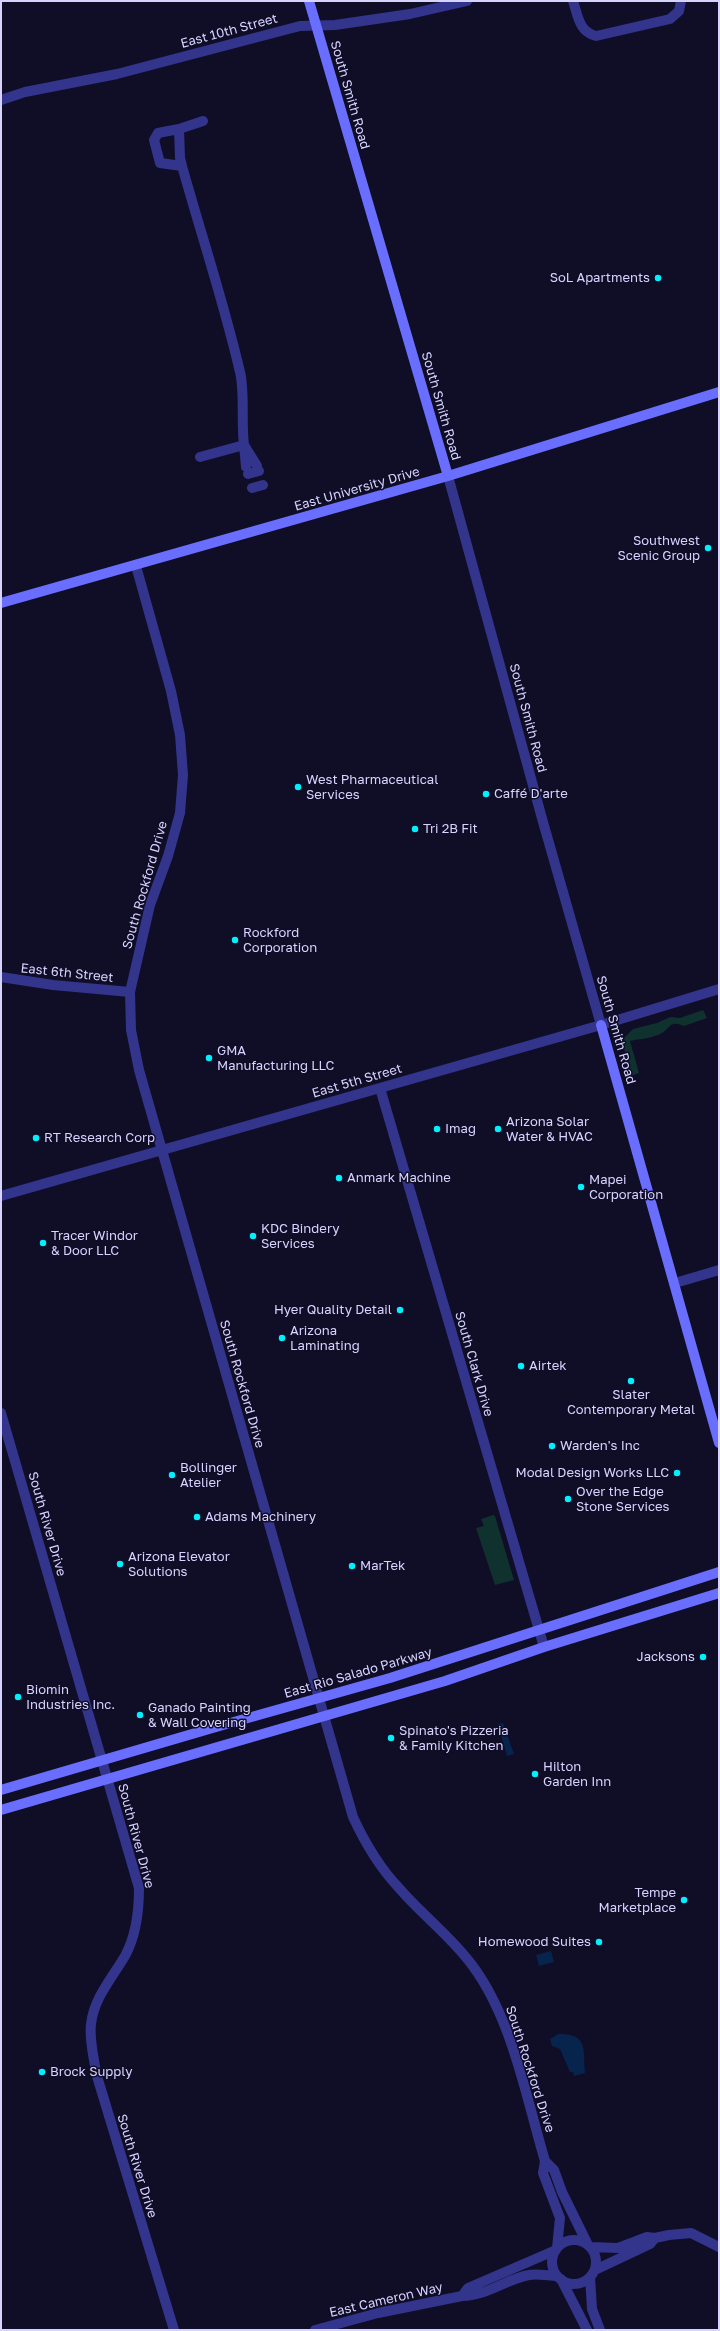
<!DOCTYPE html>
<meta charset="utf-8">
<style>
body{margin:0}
#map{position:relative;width:720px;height:2331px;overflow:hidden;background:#100d27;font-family:"Golos Text",sans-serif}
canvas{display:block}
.frame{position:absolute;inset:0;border:2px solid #d6d3ff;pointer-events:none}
</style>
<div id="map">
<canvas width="720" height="2331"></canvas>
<div class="frame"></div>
</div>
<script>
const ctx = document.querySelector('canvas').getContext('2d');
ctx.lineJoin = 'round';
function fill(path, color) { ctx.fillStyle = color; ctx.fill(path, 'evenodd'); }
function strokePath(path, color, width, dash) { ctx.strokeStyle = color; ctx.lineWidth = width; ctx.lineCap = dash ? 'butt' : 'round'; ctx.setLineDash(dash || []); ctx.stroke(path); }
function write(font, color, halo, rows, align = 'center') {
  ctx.font = font + ' "Golos Text",sans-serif'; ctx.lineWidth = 3; ctx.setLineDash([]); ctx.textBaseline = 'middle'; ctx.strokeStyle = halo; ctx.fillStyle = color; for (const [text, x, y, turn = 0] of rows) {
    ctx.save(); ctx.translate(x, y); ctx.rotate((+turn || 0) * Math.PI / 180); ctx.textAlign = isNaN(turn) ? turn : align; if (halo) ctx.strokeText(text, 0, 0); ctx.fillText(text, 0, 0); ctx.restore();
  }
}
const green = new Path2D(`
 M 703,1010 L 707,1018 L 684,1026 C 670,1020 671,1027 662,1033 C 654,1038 639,1039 630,1041 L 639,1073 L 631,1076 L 622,1040 L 633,1029 L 657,1023 L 670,1017 L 680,1018 Z
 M 493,1515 L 495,1516 L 514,1580 L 495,1585 L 476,1528 L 484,1526 L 481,1519 Z`);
const water = new Path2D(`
 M 503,1723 L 514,1754 L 507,1756 L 498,1724 Z
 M 551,1951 L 554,1962 L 539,1966 L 536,1955 Z
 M 558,2034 C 589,2033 583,2051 585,2073 L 574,2076 L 573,2072 L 570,2072 L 560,2049 L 552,2046 L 550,2039 Z`);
const street = new Path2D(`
 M 573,1 C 578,16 579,32 596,36 L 670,19 L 679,11 L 681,1
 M 1,100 L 25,92 L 117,74 L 300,26 L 335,25 L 410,14 L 467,1
 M 179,129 L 203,121
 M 182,166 L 160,163 L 154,140 L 158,133 L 179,129 L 180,158 L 182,166 C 201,234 224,303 240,372 C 245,392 241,422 244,445 L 200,457
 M 246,467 L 244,445 L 257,466
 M 248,474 L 259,471
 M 448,476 L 543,822 L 601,1025
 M 252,488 L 263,485
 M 136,566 L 171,691 L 180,735 L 183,775 L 180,813 L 168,856 L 150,905 L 130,992 L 131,1030 L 139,1070 L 353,1817 C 365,1843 379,1867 399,1888 C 422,1915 451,1936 472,1965 C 512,2018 526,2097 545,2161 L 543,2173 L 560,2218 L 557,2248
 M 1,977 L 53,985 L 130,992
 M 380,1088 L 544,1647
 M 1,1196 L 601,1025 L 719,989
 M 675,1283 L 719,1270
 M 1,1413 L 139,1888 C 139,1911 136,1936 125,1956 C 112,1978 94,1998 91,2024 C 89,2040 94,2057 96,2073 L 174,2330
 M 545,2161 L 554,2170 L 562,2192 L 588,2245
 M552 2262a22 22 0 1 1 44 0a22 22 0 1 1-44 0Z
 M 591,2247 L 618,2248 L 647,2237 L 655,2238 L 669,2235 L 691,2233 L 719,2247
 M 595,2270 L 650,2244 L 655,2238
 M 590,2277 L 592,2309 L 600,2330
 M 561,2279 L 587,2330
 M 462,2296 L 468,2288 L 556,2250
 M 315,2330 L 378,2313 L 462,2296 C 487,2296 506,2279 529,2275 C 538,2273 549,2276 557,2276`);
const secondary = new Path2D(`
 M 309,1 L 448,476
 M 1,603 L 448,476 L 719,392
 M 601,1025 L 719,1443
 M 1,1790 L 216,1727 L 390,1678 L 719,1572
 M 1,1810 L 445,1681 L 544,1647 L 719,1593`);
const markers = [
 [658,278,4,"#00f1fe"],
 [708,548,4,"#00f1fe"],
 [298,787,4,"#00f1fe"],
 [486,794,4,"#00f1fe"],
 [415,829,4,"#00f1fe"],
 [235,940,4,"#00f1fe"],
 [209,1058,4,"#00f1fe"],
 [437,1129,4,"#00f1fe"],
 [498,1129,4,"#00f1fe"],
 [36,1138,4,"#00f1fe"],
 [339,1178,4,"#00f1fe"],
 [581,1187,4,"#00f1fe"],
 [253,1236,4,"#00f1fe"],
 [43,1243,4,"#00f1fe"],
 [400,1310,4,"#00f1fe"],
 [282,1338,4,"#00f1fe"],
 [521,1366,4,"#00f1fe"],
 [631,1381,4,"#00f1fe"],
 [552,1446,4,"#00f1fe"],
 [677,1473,4,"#00f1fe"],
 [172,1475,4,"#00f1fe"],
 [568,1499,4,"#00f1fe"],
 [197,1517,4,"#00f1fe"],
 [120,1564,4,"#00f1fe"],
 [352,1566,4,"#00f1fe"],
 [703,1657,4,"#00f1fe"],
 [18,1697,4,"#00f1fe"],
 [140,1715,4,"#00f1fe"],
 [391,1738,4,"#00f1fe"],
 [535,1774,4,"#00f1fe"],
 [684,1900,4,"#00f1fe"],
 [599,1942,4,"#00f1fe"],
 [42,2072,4,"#00f1fe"]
];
const streetNames = [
 ["East 10th Street",229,31,-15],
 ["South Smith Road",350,95,74],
 ["South Smith Road",441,406,74],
 ["East University Drive",357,489,-16],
 ["South Smith Road",528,718,75],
 ["South Rockford Drive",145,885,-74],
 ["East 6th Street",67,973,6],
 ["South Smith Road",616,1030,74],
 ["East 5th Street",357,1081,-16],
 ["South Clark Drive",474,1364,74],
 ["South Rockford Drive",242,1384,74],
 ["South River Drive",47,1524,74],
 ["East Rio Salado Parkway",358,1673,-16],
 ["South River Drive",136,1836,75],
 ["South Rockford Drive",530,2069,72],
 ["South River Drive",137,2166,73],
 ["East Cameron Way",386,2300,-13]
];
const poiNames = [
 ["SoL Apartments",650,278,"right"],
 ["Southwest",700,541,"right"],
 ["Scenic Group",700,556,"right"],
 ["West Pharmaceutical",306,780],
 ["Services",306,795],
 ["Caffé D'arte",494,794],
 ["Tri 2B Fit",423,829],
 ["Rockford",243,933],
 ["Corporation",243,948],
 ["GMA",217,1051],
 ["Manufacturing LLC",217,1066],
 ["Arizona Solar",506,1122],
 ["Water & HVAC",506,1137],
 ["Imag",445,1129],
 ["RT Research Corp",44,1138],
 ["Anmark Machine",347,1178],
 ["Mapei",589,1180],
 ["Corporation",589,1195],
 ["KDC Bindery",261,1229],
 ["Services",261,1244],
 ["Tracer Windor",51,1236],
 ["& Door LLC",51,1251],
 ["Hyer Quality Detail",392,1310,"right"],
 ["Arizona",290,1331],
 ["Laminating",290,1346],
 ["Airtek",529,1366],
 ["Slater",631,1395,"center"],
 ["Contemporary Metal",631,1410,"center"],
 ["Warden's Inc",560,1446],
 ["Bollinger",180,1468],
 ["Atelier",180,1483],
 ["Modal Design Works LLC",669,1473,"right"],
 ["Over the Edge",576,1492],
 ["Stone Services",576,1507],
 ["Adams Machinery",205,1517],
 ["Arizona Elevator",128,1557],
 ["Solutions",128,1572],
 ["MarTek",360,1566],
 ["Jacksons",695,1657,"right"],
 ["Biomin",26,1690],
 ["Industries Inc.",26,1705],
 ["Ganado Painting",148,1708],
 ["& Wall Covering",148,1723],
 ["Spinato's Pizzeria",399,1731],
 ["& Family Kitchen",399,1746],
 ["Hilton",543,1767],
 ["Garden Inn",543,1782],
 ["Tempe",676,1893,"right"],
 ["Marketplace",676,1908,"right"],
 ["Homewood Suites",591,1942,"right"],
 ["Brock Supply",50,2072]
];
fill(green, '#0f322f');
fill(water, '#07244c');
strokePath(street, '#33348b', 10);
strokePath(secondary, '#6a6eff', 10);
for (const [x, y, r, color] of markers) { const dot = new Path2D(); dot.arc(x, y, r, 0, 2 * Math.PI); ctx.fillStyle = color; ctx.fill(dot); strokePath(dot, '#100d27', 1.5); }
write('13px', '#d6d3ff', '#100d27', streetNames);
write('13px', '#d6d3ff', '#100d27', poiNames, 'left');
</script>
